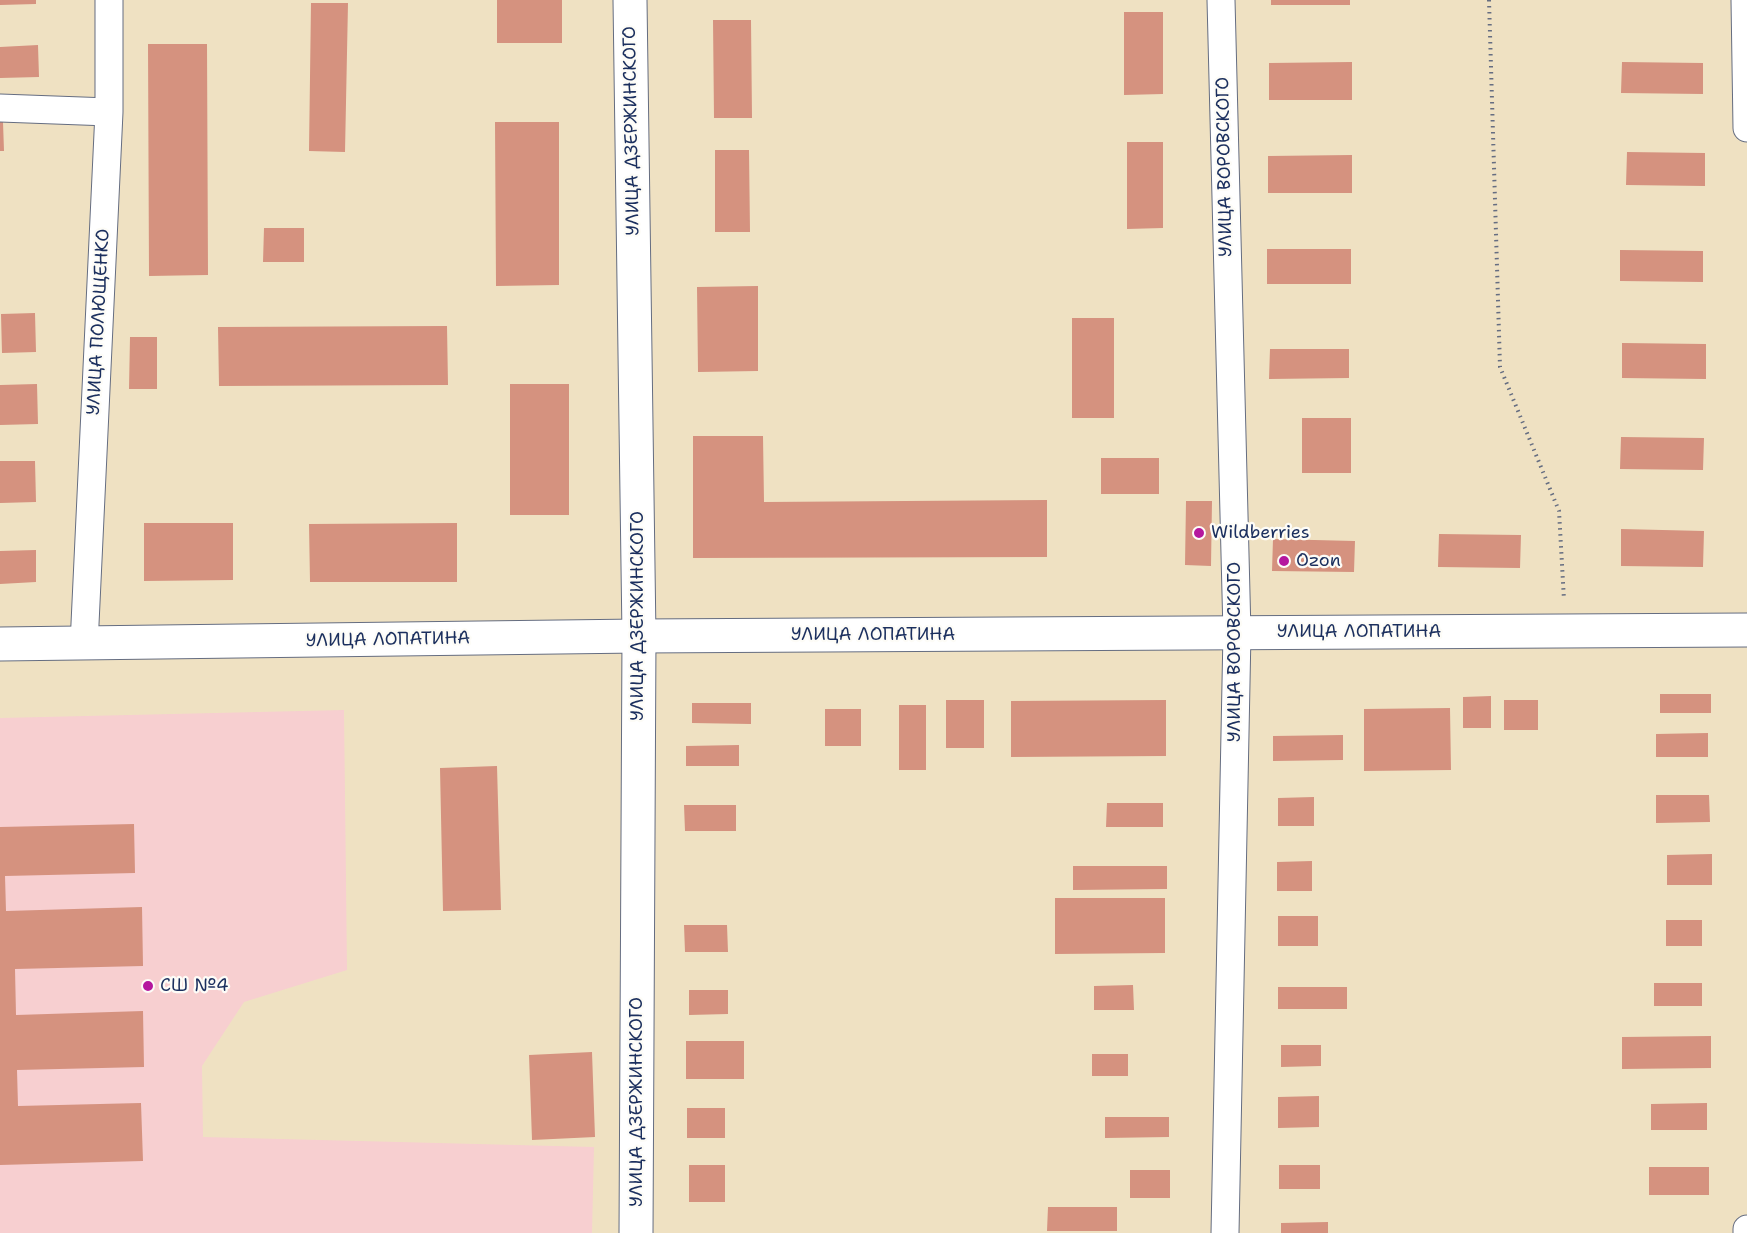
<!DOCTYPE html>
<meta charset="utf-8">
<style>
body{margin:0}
canvas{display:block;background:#efe1c2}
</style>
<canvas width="1747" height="1233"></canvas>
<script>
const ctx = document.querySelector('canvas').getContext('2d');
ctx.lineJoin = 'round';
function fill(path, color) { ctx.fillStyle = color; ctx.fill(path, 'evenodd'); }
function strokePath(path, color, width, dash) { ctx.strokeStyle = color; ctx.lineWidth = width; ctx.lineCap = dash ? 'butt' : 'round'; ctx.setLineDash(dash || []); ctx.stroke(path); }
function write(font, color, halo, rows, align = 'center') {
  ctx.font = font + ' "Shantell Sans",sans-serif'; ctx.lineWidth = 4.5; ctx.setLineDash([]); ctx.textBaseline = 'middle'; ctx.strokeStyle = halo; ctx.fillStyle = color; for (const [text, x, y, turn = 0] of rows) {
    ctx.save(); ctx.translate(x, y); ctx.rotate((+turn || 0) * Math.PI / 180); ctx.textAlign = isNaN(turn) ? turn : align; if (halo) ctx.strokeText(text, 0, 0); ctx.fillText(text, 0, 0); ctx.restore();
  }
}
const built = new Path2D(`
 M 344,710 L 347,970 L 244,1002 L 202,1066 L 203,1137 L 594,1147 L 592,1233 L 0,1233 L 0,718 Z`);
const building = new Path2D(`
 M 0,0 L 36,0 L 36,4 L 0,5 Z
 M 497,0 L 562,0 L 562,43 L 497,43 Z
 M 1271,0 L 1350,0 L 1350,5 L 1271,5 Z
 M 311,3 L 348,3 L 345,152 L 309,151 Z
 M 1124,12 L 1163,12 L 1163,94 L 1124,95 Z
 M 713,20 L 751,20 L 752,118 L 714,118 Z
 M 148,44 L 207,44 L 208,275 L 149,276 Z
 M 38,45 L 39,77 L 0,78 L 0,47 Z
 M 1352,62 L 1352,100 L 1269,100 L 1269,63 Z
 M 1622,62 L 1703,63 L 1703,94 L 1621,93 Z
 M 0,122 L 3,122 L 4,151 L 0,151 Z
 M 495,122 L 559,122 L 559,285 L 496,286 Z
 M 1127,142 L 1163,142 L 1163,228 L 1127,229 Z
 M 715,150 L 749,150 L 750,232 L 715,232 Z
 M 1627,152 L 1705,153 L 1705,186 L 1626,185 Z
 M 1352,155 L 1352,193 L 1268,193 L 1268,156 Z
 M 264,228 L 304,228 L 304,262 L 263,262 Z
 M 1267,249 L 1351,249 L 1351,284 L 1267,284 Z
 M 1620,250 L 1703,251 L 1703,282 L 1620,281 Z
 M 758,286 L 758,371 L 698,372 L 697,287 Z
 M 35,313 L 36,352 L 2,353 L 1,314 Z
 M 1072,318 L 1114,318 L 1114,418 L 1072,418 Z
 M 447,326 L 448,385 L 219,386 L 218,327 Z
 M 130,337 L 157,337 L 157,389 L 129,389 Z
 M 1622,343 L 1706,344 L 1706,379 L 1622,378 Z
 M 1270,349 L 1349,349 L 1349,378 L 1269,379 Z
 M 37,384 L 38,424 L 0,425 L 0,385 Z
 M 510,384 L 569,384 L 569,515 L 510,515 Z
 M 1302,418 L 1351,418 L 1351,473 L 1302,473 Z
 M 693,436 L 763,436 L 764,502 L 1047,500 L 1047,557 L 693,558 Z
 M 1621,437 L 1704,438 L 1703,470 L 1620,469 Z
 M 1101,458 L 1159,458 L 1159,494 L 1101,494 Z
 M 0,461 L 35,461 L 36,502 L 0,503 Z
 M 1186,501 L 1212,501 L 1211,566 L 1185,565 Z
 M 144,523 L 233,523 L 233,580 L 144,581 Z
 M 457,523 L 457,582 L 310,582 L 309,524 Z
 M 1621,529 L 1704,531 L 1703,567 L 1621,566 Z
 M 1439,534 L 1521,535 L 1520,568 L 1438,567 Z
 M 1273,539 L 1355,541 L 1354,572 L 1272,571 Z
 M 36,550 L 36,582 L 0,584 L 0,551 Z
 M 1660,694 L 1711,694 L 1711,713 L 1660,713 Z
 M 1491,696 L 1491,728 L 1463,728 L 1463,697 Z
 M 946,700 L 984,700 L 984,748 L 946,748 Z
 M 1166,700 L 1166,756 L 1011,757 L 1011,701 Z
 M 1504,700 L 1538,700 L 1538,730 L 1504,730 Z
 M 692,703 L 751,703 L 751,724 L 692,723 Z
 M 899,705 L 926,705 L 926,770 L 899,770 Z
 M 1450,708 L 1451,770 L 1364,771 L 1364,709 Z
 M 825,709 L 861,709 L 861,746 L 825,746 Z
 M 1708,733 L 1708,757 L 1656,757 L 1656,734 Z
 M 1343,735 L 1343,760 L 1273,761 L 1273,736 Z
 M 739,745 L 739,766 L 686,766 L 686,746 Z
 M 497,766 L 501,910 L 443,911 L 440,768 Z
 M 1656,795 L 1709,795 L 1710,822 L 1656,823 Z
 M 1314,797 L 1314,826 L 1278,826 L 1278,798 Z
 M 1107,803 L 1163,803 L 1163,827 L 1106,827 Z
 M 684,805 L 736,805 L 736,831 L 685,831 Z
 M 134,824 L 135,873 L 5,876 L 6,911 L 142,907 L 143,966 L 15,969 L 16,1015 L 143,1011 L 144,1067 L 17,1070 L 18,1106 L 141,1103 L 143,1161 L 0,1165 L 0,827 Z
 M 1712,854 L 1712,885 L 1667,885 L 1667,855 Z
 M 1312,861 L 1312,891 L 1277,891 L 1277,862 Z
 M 1073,866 L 1167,866 L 1167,889 L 1073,890 Z
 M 1055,898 L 1165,898 L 1165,953 L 1055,954 Z
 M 1278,916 L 1318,916 L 1318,946 L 1278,946 Z
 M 1666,920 L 1702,920 L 1702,946 L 1666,946 Z
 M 684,925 L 727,925 L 728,952 L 685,952 Z
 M 1654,983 L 1702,983 L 1702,1006 L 1654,1006 Z
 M 1133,985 L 1134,1010 L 1094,1010 L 1094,986 Z
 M 1278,987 L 1347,987 L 1347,1009 L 1278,1009 Z
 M 689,990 L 728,990 L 728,1014 L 689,1015 Z
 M 1711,1036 L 1711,1068 L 1622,1069 L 1622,1037 Z
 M 686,1041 L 744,1041 L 744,1079 L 686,1079 Z
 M 1281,1045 L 1321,1045 L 1321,1066 L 1281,1067 Z
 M 592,1052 L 595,1137 L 532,1140 L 529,1055 Z
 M 1092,1054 L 1128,1054 L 1128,1076 L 1092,1076 Z
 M 1319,1096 L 1319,1127 L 1278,1128 L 1278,1097 Z
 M 1707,1103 L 1707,1130 L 1651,1130 L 1651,1104 Z
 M 687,1108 L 725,1108 L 725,1138 L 687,1138 Z
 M 1105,1117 L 1169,1117 L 1169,1137 L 1105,1138 Z
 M 689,1165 L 725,1165 L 725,1202 L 689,1202 Z
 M 1279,1165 L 1320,1165 L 1320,1189 L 1279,1189 Z
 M 1649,1167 L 1709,1167 L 1709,1195 L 1649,1195 Z
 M 1130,1170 L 1170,1170 L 1170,1198 L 1130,1198 Z
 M 1048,1207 L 1117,1207 L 1117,1231 L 1047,1231 Z
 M 1328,1222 L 1328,1233 L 1281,1233 L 1281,1223 Z`);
const path = new Path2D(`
 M 1489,0 L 1500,367 L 1559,511 L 1564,600`);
const street = new Path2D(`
 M 1221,0 L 1237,633 L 1225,1233
 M 1745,0 L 1747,128
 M 0,108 L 109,112
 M 84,645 L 109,112 L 109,0
 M 1747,1233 L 1747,1229`);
const secondary = new Path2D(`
 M 630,0 L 639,636 L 636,1233`);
const primary = new Path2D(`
 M 0,644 L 639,636 L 1747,630`);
const markers = [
 [1199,533,6,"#b5179e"],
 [1284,561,6,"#b5179e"],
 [148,986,6,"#b5179e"]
];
const streetNames = [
 ["УЛИЦА ДЗЕРЖИНСКОГО",632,131,-91],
 ["УЛИЦА ВОРОВСКОГО",1225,167,-91],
 ["УЛИЦА ПОЛЮЩЕНКО",99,322,-87],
 ["УЛИЦА ДЗЕРЖИНСКОГО",638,616,-90],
 ["УЛИЦА ЛОПАТИНА",1359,632],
 ["УЛИЦА ЛОПАТИНА",873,635],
 ["УЛИЦА ЛОПАТИНА",388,640,-1],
 ["УЛИЦА ВОРОВСКОГО",1235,652,-90],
 ["УЛИЦА ДЗЕРЖИНСКОГО",637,1102,-90]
];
const poiNames = [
 ["Wildberries",1211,533],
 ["Ozon",1296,561],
 ["СШ №4",160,986]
];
fill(built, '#f7cfd0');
fill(building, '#d5927f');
strokePath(street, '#656d81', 29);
strokePath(secondary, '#656d81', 35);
strokePath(primary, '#656d81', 35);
strokePath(path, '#656d81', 4, [1.5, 4.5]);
strokePath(street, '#fff', 27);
strokePath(secondary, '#fff', 33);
strokePath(primary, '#fff', 33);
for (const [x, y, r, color] of markers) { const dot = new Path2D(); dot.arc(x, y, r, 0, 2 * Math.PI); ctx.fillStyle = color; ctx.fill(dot); strokePath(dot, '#fdfcf7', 2); }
write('18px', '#1b2f5e', '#fdfcf7', streetNames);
write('18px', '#1b2f5e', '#fdfcf7', poiNames, 'left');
</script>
